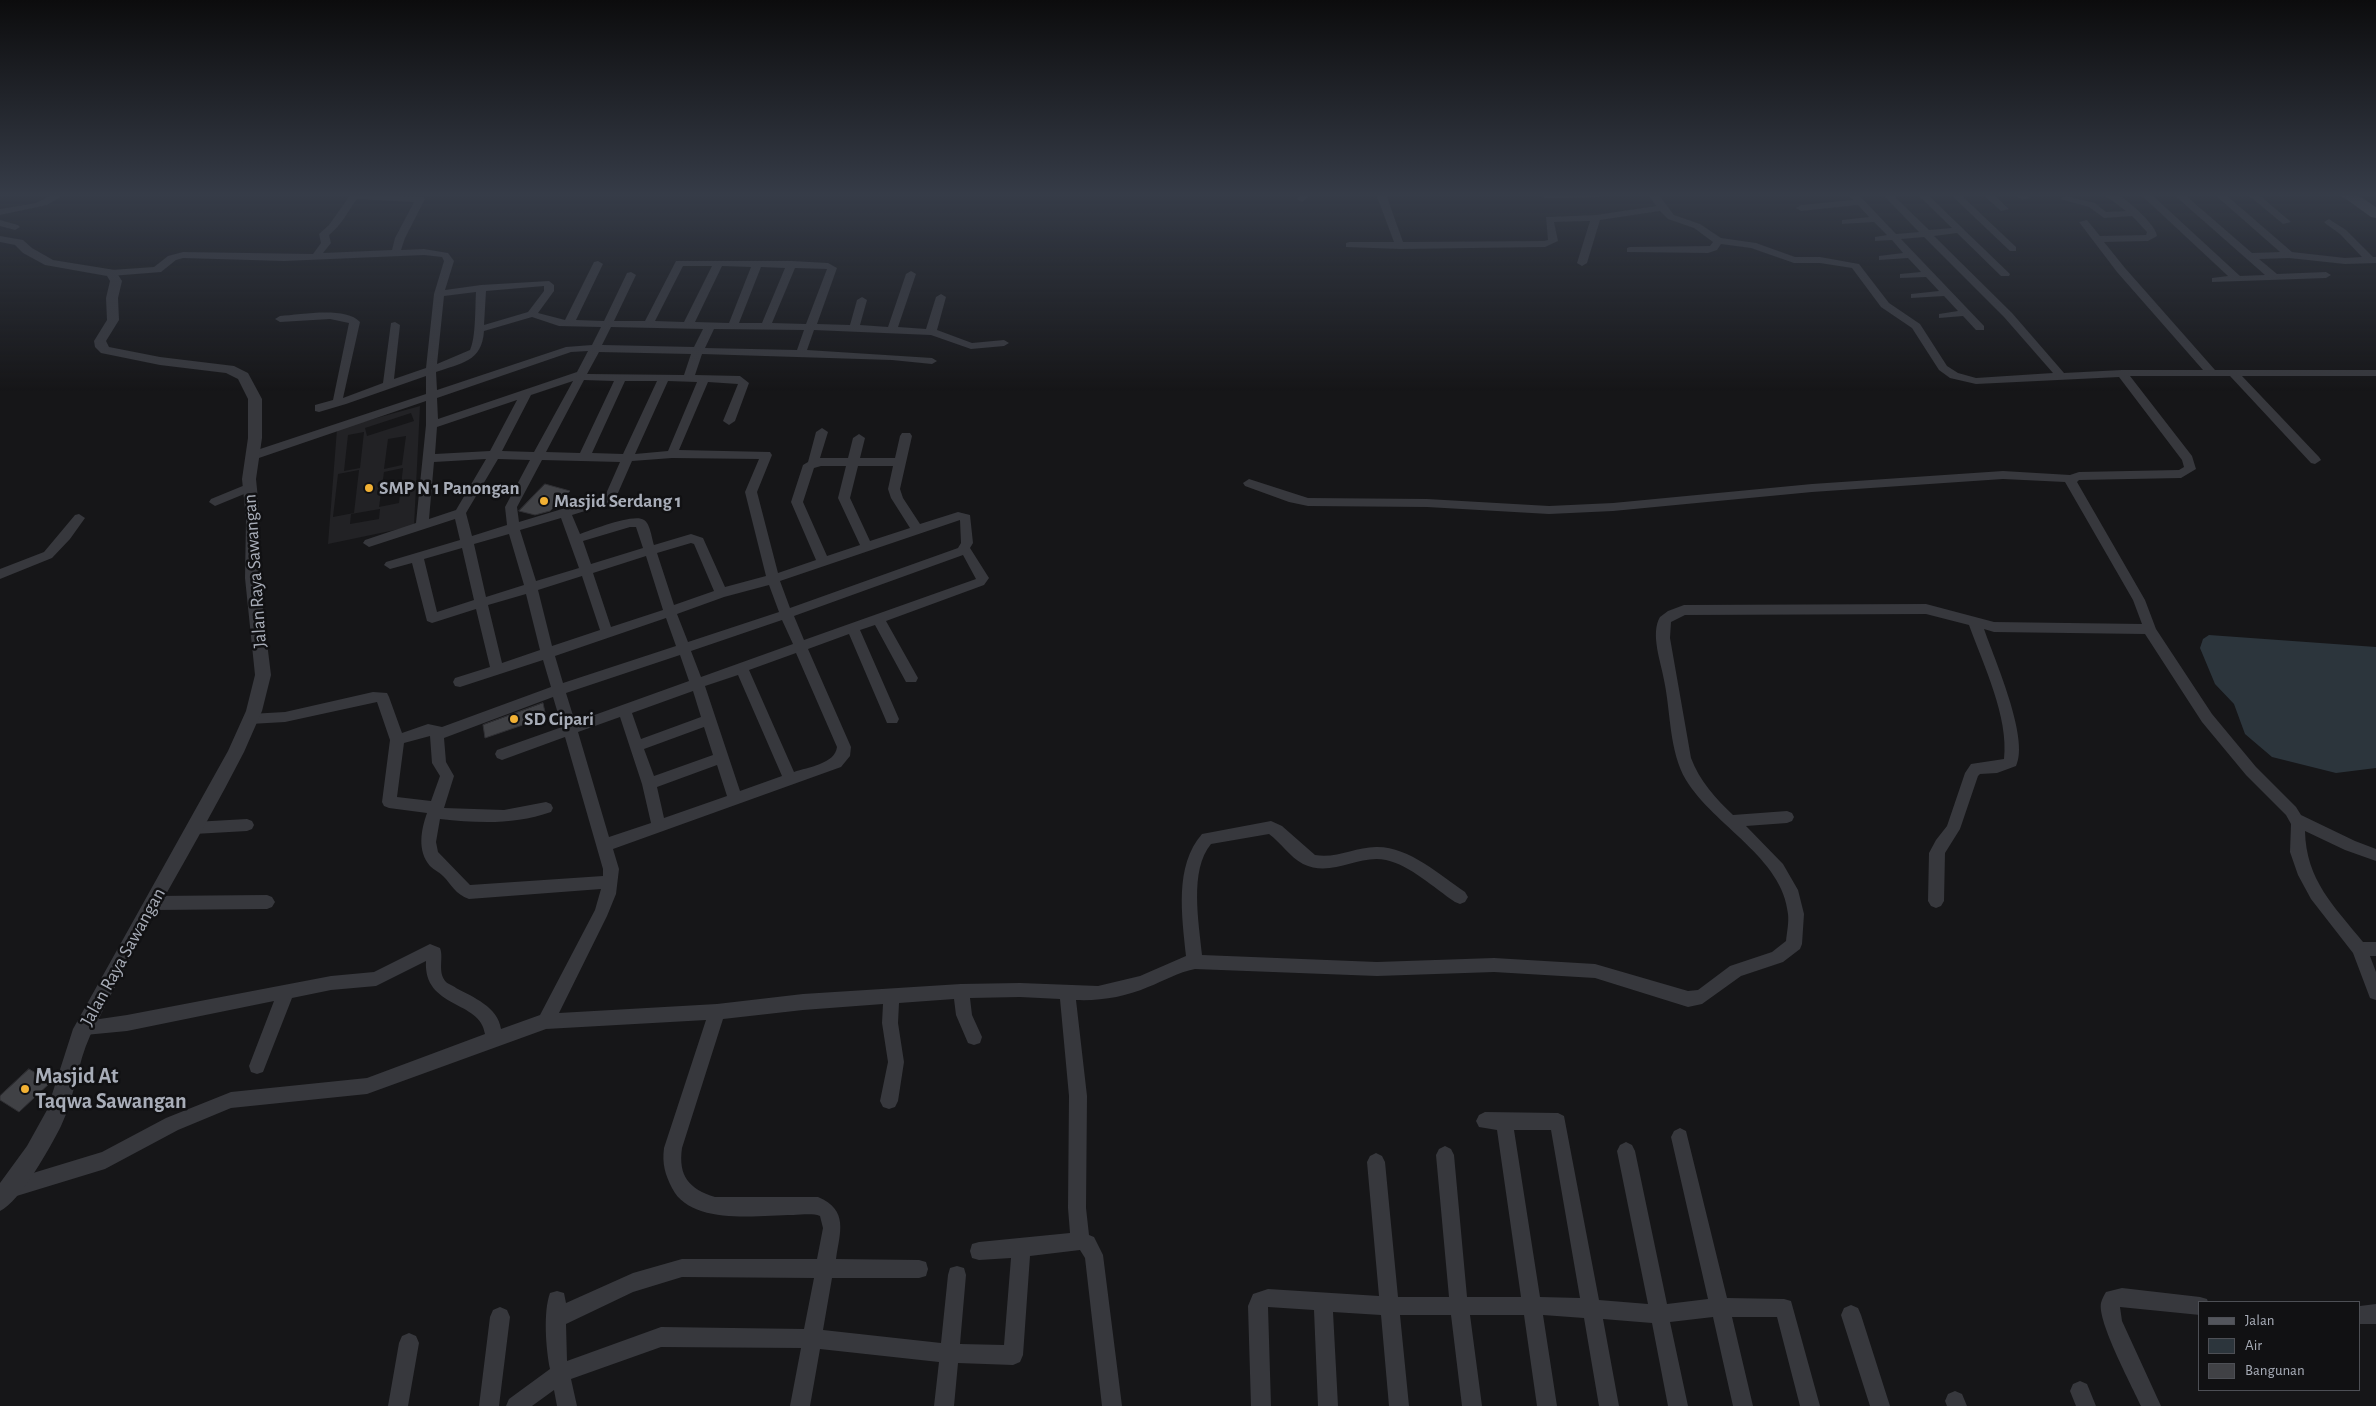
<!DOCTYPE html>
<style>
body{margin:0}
#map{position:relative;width:2376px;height:1406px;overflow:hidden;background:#161618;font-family:"Alegreya Sans",sans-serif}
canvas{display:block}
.legend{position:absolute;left:2198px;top:1301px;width:162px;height:90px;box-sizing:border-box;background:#111113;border:1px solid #4d4f55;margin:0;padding:6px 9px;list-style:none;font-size:15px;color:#a8adb8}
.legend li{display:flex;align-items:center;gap:10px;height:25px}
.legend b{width:25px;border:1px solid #4d4f55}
</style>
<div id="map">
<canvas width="2376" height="1406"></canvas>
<ul class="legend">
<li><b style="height:6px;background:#53555c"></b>Jalan</li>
<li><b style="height:14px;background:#2c353c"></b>Air</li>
<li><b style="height:14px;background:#404145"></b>Bangunan</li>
</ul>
</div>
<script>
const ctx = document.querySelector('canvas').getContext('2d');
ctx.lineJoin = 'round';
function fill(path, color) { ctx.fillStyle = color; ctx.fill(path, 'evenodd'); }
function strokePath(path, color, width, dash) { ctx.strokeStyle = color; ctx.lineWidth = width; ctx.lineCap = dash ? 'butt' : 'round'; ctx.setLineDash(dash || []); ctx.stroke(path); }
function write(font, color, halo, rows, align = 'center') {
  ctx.font = font + ' "Alegreya Sans",sans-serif'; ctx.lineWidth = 5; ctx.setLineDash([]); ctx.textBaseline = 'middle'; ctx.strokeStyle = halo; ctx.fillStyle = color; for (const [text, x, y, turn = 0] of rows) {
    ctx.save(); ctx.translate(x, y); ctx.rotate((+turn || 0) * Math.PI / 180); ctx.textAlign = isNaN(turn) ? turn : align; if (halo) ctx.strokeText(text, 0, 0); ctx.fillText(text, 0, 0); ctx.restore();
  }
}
const built = new Path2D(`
 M 420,406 L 414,526 L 328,544 L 337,429 ZM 411,413 L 414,421 L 367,436 L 365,428 ZM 364,432 L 360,468 L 344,471 L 348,435 ZM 406,436 L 402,465 L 384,469 L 388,439 ZM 403,468 L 399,503 L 379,507 L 384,472 ZM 359,470 L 354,513 L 333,517 L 338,474 ZM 380,509 L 379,519 L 350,524 L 351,514 Z`);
const water = new Path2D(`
 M 2209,635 L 2376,647 L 2376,768 L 2336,773 L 2272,757 L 2245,734 L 2234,704 L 2215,684 L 2200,648 L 2203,639 Z`);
const building = new Path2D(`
 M 545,484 L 570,491 L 550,511 L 535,515 L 519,511 Z
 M 543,703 L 546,717 L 485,738 L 483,725 Z
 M 29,1069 L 51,1082 L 19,1112 L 0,1100 L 0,1096 Z`);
const minor = new Path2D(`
 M 54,194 L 65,194 L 47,205 L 0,215 L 0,209 L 36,203 Z
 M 351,194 L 423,197 L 425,199 L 405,238 L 401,250 L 424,249 L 448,253 L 454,261 L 445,290 L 481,285 L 549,281 L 554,285 L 554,291 L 538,313 L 565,320 L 594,262 L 598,261 L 603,264 L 576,320 L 604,321 L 627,273 L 631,272 L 636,275 L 614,321 L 645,321 L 676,261 L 792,261 L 828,263 L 837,268 L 817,324 L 850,325 L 857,300 L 862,297 L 867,300 L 860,325 L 888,327 L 906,274 L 911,271 L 916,274 L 898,327 L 926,329 L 936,297 L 941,294 L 946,297 L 937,330 L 972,343 L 1004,340 L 1009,343 L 1004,346 L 971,349 L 931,335 L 814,330 L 807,350 L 932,358 L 937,361 L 932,364 L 892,360 L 702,354 L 695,375 L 740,376 L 749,383 L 735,421 L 729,425 L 723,421 L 738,384 L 708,382 L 679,450 L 770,452 L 772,455 L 757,492 L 778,573 L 816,560 L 791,502 L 803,465 L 808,462 L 816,432 L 822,428 L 828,432 L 820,458 L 848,458 L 853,438 L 859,434 L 865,438 L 860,458 L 895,458 L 900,436 L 902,433 L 910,433 L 912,436 L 900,489 L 903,498 L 920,524 L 958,512 L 970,515 L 973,543 L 970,548 L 989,578 L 984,585 L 886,621 L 918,678 L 916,682 L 906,682 L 875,625 L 860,630 L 899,719 L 897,723 L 887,723 L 849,634 L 808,649 L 851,747 L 850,756 L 841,767 L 613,849 L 619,869 L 616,894 L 607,916 L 559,1013 L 717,1004 L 803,994 L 961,984 L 1020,983 L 1098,986 L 1140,976 L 1186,956 C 1182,916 1174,866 1202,834 L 1271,821 L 1282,826 L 1315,855 C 1336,859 1355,847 1376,847 C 1408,846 1440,875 1465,892 L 1468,897 L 1465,902 L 1460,904 L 1455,902 C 1434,888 1410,865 1386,860 C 1358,854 1332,878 1303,864 C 1290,857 1281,843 1269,834 L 1211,844 C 1189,870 1199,923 1202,955 L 1377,962 L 1494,958 L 1595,964 L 1688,991 L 1698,990 L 1730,966 L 1772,952 L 1786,941 C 1787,932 1789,922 1788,914 C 1783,858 1714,826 1686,780 C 1669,751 1671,713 1664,680 C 1661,662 1650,634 1660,617 L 1668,611 L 1684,605 L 1926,604 L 1994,622 L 2142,624 L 2133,600 L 2065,482 L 2003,479 L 1812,492 L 1613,511 L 1549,514 L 1427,507 L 1308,506 L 1289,502 L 1245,486 L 1243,483 L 1249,479 L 1308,498 L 1427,499 L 1549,506 L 1613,503 L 1812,484 L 2003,471 L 2070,475 L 2079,472 L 2179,470 L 2184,467 L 2182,460 L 2119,377 L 1976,384 L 1950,378 L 1939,370 L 1912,328 L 1881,307 L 1852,268 L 1820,263 L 1794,263 L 1751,248 L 1721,244 L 1717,250 L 1708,253 L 1627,252 L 1627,248 L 1630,247 L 1710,246 L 1713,242 L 1694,228 L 1668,219 L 1660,211 L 1600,220 L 1587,263 L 1582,266 L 1577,263 L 1590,221 L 1554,222 L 1558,241 L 1545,247 L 1400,249 L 1346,247 L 1346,243 L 1349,242 L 1394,242 L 1376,194 L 1386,194 L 1403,242 L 1544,241 L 1548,240 L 1546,217 L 1596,215 L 1656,206 L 1648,194 L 1658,194 L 1674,215 L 1700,224 L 1721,238 L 1756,243 L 1795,257 L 1820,257 L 1859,264 L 1889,303 L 1920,324 L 1947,366 L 1958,373 L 1976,378 L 2053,373 L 2004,317 L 1924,237 L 1901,239 L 1984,326 L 1984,330 L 1976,330 L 1963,316 L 1939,318 L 1939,314 L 1958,311 L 1944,296 L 1911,298 L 1911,294 L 1939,291 L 1926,277 L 1900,278 L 1900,274 L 1921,272 L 1908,258 L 1879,260 L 1879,256 L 1903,253 L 1892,240 L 1875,241 L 1875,237 L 1887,235 L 1874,222 L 1842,224 L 1842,220 L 1869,217 L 1858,205 L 1801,211 L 1796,208 L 1801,205 L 1853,200 L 1848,194 L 1858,194 L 1896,234 L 1919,232 L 1882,194 L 1892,194 L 1929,230 L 1952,228 L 1917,194 L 1927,194 L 2010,274 L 2009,276 L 2001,276 L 1957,233 L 1934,236 L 2012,313 L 2064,373 L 2122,370 L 2203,370 L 2117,272 L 2079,222 L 2087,220 L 2100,236 L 2146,235 L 2147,232 L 2132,216 L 2104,218 L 2089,207 L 2060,199 L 2065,196 L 2095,203 L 2106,212 L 2126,211 L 2103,194 C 2107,194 2112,193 2115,194 C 2126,197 2157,226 2157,236 L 2148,241 L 2104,242 L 2125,268 L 2215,370 L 2376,370 L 2376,376 L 2242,376 L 2319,457 L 2321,460 L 2315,464 L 2311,463 L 2230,376 L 2130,376 L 2192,456 L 2196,469 L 2181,478 L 2079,480 L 2077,482 L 2145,600 L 2156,629 L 2212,714 L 2256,767 L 2296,807 L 2301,815 L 2355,841 L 2376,849 L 2376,861 L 2345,850 L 2305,831 C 2306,880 2334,906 2363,942 L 2376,942 L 2376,956 L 2370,956 L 2376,972 L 2376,1000 L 2370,998 L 2353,953 L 2311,899 L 2298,875 L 2290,852 L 2291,824 L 2286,815 L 2246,775 L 2202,722 L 2145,634 L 1994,632 L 1984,629 C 1994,658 2030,739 2016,766 L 1997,773 L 1980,774 L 1978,776 L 1960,829 L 1945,853 L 1944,901 L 1941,906 L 1936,908 L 1931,906 L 1928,901 L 1929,853 L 1936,840 L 1947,826 L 1965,773 L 1971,764 L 2004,759 C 2009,717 1983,664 1969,625 L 1926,614 L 1685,615 L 1671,622 L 1670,638 L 1691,758 C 1699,780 1716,799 1733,815 L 1787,811 L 1792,813 L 1794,817 L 1792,821 L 1787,823 L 1746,826 L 1783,864 L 1798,890 L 1804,914 L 1802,944 L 1800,949 L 1783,962 L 1741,976 L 1702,1004 L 1688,1007 L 1595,978 L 1494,972 L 1377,976 L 1195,969 C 1178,972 1164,981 1148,987 C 1125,997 1101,1001 1076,1000 L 1087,1096 L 1086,1208 L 1089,1235 L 1094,1237 L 1103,1255 L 1122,1406 L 1102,1406 L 1085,1258 L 1080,1250 L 1030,1256 L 1023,1355 L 1020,1362 L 1013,1365 L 958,1363 L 954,1406 L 934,1406 L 939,1362 L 820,1349 L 810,1406 L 790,1406 L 801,1348 L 661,1347 L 571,1379 L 577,1406 L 557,1406 L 554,1390 L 532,1406 L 506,1406 L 509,1399 L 550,1369 C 546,1349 543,1312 550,1293 L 557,1291 L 564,1293 L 566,1303 L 633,1273 L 682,1259 L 817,1259 L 823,1228 L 820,1216 C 812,1213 801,1215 793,1215 C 758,1215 691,1226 672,1188 C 665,1174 662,1164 664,1148 L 706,1020 L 546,1029 L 367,1094 L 231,1108 L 178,1130 L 105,1169 L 10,1198 L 4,1195 L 1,1189 L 4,1183 L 10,1180 L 102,1152 L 166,1118 L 231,1092 L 367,1078 L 485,1034 C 481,1000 423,1009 426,961 L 376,986 L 331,990 L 292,998 L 263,1072 L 257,1074 L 251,1072 L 249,1066 L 274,1001 L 127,1031 L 85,1035 L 79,1032 L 77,1027 L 79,1022 L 127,1015 L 331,976 L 374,972 L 430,944 L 440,948 C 444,958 437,972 446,982 C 448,984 454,986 456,988 C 473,997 498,1007 501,1029 L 540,1015 L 595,910 L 601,889 L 469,899 C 455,894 452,885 443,876 C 439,872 434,870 430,866 C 417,851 421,830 427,813 L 389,808 L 384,806 L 382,802 L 390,740 L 377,702 L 285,722 L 250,724 L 245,723 L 243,719 L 245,715 L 250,714 L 285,712 L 373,692 L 387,693 L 389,697 L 402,733 L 428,724 L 442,727 L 551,687 L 543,660 L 460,687 L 455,686 L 453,682 L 455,678 L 490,667 L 476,609 L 432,623 L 427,621 L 412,563 L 390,569 L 384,565 L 386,562 L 460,540 L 455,519 L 369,547 L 363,543 L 365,540 L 416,523 L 426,425 L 426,401 L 256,459 L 252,460 L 246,456 L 248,453 L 426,394 L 426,376 L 346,404 L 319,412 L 315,411 L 315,405 L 333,400 L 349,323 L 330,319 L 280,322 L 275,319 L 280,316 C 300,315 345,306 360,322 L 343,398 L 383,383 L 391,323 L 395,322 L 400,325 L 394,379 L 426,368 L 434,294 L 444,261 L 442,257 L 424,255 L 284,261 L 183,258 L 176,260 L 161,272 L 111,276 L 106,273 L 111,270 L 154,267 L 168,256 L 183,252 L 313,254 L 321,243 L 319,234 L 329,225 ZM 357,199 L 414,202 L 395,238 L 392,250 L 323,253 L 331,243 L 329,235 C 341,226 348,211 357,199 ZM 683,266 L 712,266 L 684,322 L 655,321 ZM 722,266 L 751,267 L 729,323 L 695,322 ZM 761,267 L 785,268 L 762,323 L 739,323 ZM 795,268 L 827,269 L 806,324 L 772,323 ZM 544,286 L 544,291 L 528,312 L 484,325 L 486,291 ZM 476,292 C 475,308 476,338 470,350 L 437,364 L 444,296 ZM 532,317 L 559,326 L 601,327 L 592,345 L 566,347 L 437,390 L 436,372 C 461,363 482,362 484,331 ZM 611,327 L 703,329 L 694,347 L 602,345 ZM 714,329 L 804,330 L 797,350 L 705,348 ZM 588,351 L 577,372 L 438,419 L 437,398 L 571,352 ZM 599,352 L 691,354 L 684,375 L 587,374 ZM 584,380 L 614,381 L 580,453 L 546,452 ZM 573,381 L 534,452 L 502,451 L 531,395 ZM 625,381 L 657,381 L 623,454 L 592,453 ZM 668,381 L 697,382 L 668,451 L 635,454 ZM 517,400 L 490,451 L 435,454 L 437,427 ZM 672,458 L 759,459 L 745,492 L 766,576 L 725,587 L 703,538 L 691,534 L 654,545 C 652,539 650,523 644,520 C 634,513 592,530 580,534 L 572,515 L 614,502 L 632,461 ZM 486,459 L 456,510 L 429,519 L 434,462 ZM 498,459 L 530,460 L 505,507 L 507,525 L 472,536 L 466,513 ZM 542,460 L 620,462 L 605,496 L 519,522 L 517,507 ZM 821,466 L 846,466 L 838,498 L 860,545 L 827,556 L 803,502 L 814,468 ZM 858,466 L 893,466 L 888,489 L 891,498 L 910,528 L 870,541 L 850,498 ZM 561,518 L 579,568 L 536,581 L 520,530 ZM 960,520 L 961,543 L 958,548 L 790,608 L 780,581 ZM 630,527 L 636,527 L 643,548 L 591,564 L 583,541 ZM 509,534 L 524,585 L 486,597 L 474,544 ZM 691,543 L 694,544 L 714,591 L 674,605 L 657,553 ZM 462,548 L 474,600 L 437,612 L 424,559 ZM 963,555 L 976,579 L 804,640 L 794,616 ZM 646,556 L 663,610 L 611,627 L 593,573 ZM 582,576 L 600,630 L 552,646 L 538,590 ZM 769,585 L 779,612 L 688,642 L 677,614 L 724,597 ZM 526,594 L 540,650 L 502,663 L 488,605 ZM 666,618 L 676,646 L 563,683 L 555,656 ZM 782,620 L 793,644 L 701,677 L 691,651 ZM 796,653 L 837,747 C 835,764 808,767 794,772 L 749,670 ZM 680,655 L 689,681 L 575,722 L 566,693 ZM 738,675 L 782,776 L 740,791 L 705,686 ZM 693,691 L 701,717 L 641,739 L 632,713 ZM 553,697 L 562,727 L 497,750 L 495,754 L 497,758 L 502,760 L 565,737 L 603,869 L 603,876 L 470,885 L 438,852 L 436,842 L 440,819 C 478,823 514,825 551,812 L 553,808 L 551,804 L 546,802 L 504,810 L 444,808 L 454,776 L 446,762 L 444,738 ZM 620,717 L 642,784 L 651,823 L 609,837 L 578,732 ZM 704,727 L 713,755 L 654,776 L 644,749 ZM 430,736 L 432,763 L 440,776 L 431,801 L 397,797 L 404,743 ZM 717,765 L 727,796 L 664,818 L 657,787 ZM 1020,997 L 1060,999 L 1069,1096 L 1068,1208 L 1070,1233 L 979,1242 L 972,1244 L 970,1251 L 972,1258 L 979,1260 L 1011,1258 L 1004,1345 L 960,1344 L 966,1275 L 964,1268 L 957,1266 L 950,1268 L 948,1275 L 941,1343 L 823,1330 L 832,1278 L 919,1278 L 926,1276 L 928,1269 L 926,1262 L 919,1260 L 836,1259 C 840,1232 849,1210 818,1197 L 715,1197 C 689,1189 678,1176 682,1148 L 723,1019 L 803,1010 L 883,1004 L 882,1023 L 888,1062 L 880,1101 L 883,1107 L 889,1109 L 895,1107 L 898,1101 L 904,1062 L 898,1023 L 899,1003 L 954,999 L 956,1015 L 968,1043 L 974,1045 L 980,1043 L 982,1037 L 972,1015 L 970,998 ZM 682,1277 L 814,1278 L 804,1329 L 661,1327 L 567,1361 L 566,1324 L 633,1292 Z
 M 1302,194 L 1312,194 L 1302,202 L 1297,199 Z
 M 1542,194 L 1603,194 L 1598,197 L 1546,198 L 1543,197 Z
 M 1950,194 L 1960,194 L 2016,247 L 2016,251 L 2010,251 Z
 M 1982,194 L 1993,194 L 2009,209 L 2001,211 Z
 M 2015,194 L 2026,194 L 2030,198 L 2022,200 Z
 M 2140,194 L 2151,194 L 2240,276 L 2265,275 L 2173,194 L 2184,194 L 2252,253 L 2280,252 L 2214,194 L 2225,194 L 2292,252 L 2345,258 L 2362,257 L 2340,234 L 2326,224 L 2324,222 L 2329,219 L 2346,230 L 2373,257 L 2376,257 L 2376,263 L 2345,264 L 2289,258 L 2259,259 L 2277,274 L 2326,272 L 2331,275 L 2326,278 L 2212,282 L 2212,278 L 2228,276 Z
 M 2247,194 L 2258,194 L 2291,222 L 2283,224 Z
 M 0,220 L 18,225 L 20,227 L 15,230 L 0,226 Z
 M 250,483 L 254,484 L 256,487 L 254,490 L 215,506 L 209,502 L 211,499 Z
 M 79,514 L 85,518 L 70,539 L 52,558 L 0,579 L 0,569 L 44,552 L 75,515 Z
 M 247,819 L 252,821 L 254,825 L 252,829 L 247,831 L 194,834 L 189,832 L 187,828 L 189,824 L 194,822 Z
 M 267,895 L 272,897 L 275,902 L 272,907 L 267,909 L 154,910 L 149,908 L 146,903 L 149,898 L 154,896 Z
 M 1485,1112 L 1558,1113 L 1564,1116 L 1599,1300 L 1648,1304 L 1617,1151 L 1620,1145 L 1626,1142 L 1632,1145 L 1635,1151 L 1667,1304 L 1708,1299 L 1671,1137 L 1674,1131 L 1680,1128 L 1686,1131 L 1727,1298 L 1784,1299 L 1791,1301 L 1820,1406 L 1800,1406 L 1777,1317 L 1732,1317 L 1753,1406 L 1733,1406 L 1713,1317 L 1670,1322 L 1688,1406 L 1668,1406 L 1652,1323 L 1603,1319 L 1619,1406 L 1599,1406 L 1584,1318 L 1543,1315 L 1557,1406 L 1537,1406 L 1524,1315 L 1470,1315 L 1482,1406 L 1462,1406 L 1451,1315 L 1400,1315 L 1409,1406 L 1389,1406 L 1381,1315 L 1333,1312 L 1338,1406 L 1318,1406 L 1314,1310 L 1268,1307 L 1271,1406 L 1251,1406 L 1248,1306 L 1253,1294 L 1268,1289 L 1379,1296 L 1367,1162 L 1370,1156 L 1376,1153 L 1382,1156 L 1385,1162 L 1398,1297 L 1449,1297 L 1436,1155 L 1439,1149 L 1445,1146 L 1451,1149 L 1454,1155 L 1467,1297 L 1521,1297 L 1497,1130 L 1479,1127 L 1476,1121 L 1479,1115 ZM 1514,1130 L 1551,1130 L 1580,1298 L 1540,1297 Z
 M 2122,1288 L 2200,1297 L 2207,1299 L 2208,1302 L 2200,1302 L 2200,1315 L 2120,1307 L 2122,1321 L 2161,1406 L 2141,1406 C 2132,1386 2097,1321 2101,1303 C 2102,1299 2104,1295 2106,1292 Z
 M 2376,1304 L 2376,1324 L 2360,1324 L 2360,1306 Z
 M 1851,1305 L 1858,1308 L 1861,1315 L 1890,1406 L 1870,1406 L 1841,1315 L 1844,1308 Z
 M 500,1307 L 507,1310 L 510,1317 L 499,1406 L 479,1406 L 490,1317 L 493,1310 Z
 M 409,1333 L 416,1336 L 419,1343 L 408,1406 L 388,1406 L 399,1343 L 402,1336 Z
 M 2080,1381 L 2087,1384 L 2096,1406 L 2076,1406 L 2070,1391 L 2073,1384 Z
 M 1955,1391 L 1962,1394 L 1967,1406 L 1947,1406 L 1945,1401 L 1948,1394 Z`);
const tertiary = new Path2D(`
 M 0,236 L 23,240 L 32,248 L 53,260 L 115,270 L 122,281 L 118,298 L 119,320 L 106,341 L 109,347 L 160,357 L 234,366 L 248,373 L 262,399 L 262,438 L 256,479 L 260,519 L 259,578 L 271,675 L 262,711 L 244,752 C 195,848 137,939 90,1036 C 77,1064 75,1097 61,1126 C 51,1146 20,1202 0,1211 L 0,1183 L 27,1146 L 47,1110 L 73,1029 L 228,751 L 246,711 L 255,675 L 245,578 L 246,519 L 242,479 L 248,438 L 248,399 L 238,379 L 226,373 L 160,365 L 101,353 L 95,347 L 94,341 L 107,320 L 106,298 L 110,281 L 107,276 L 45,265 L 23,253 L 15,245 L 0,242 Z`);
const primary = new Path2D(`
 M 2339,194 L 2356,194 L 2376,207 L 2376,218 L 2371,217 Z`);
const markers = [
 [369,488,5,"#f2b134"],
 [544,501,5,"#f2b134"],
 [514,719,5,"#f2b134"],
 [25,1089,5,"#f2b134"]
];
const poiNames = [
 ["SMP N 1 Panongan",379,488],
 ["Masjid Serdang 1",554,501],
 ["SD Cipari",524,719]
];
const streetNames = [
 ["Jalan Raya Sawangan",255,571,-94],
 ["Jalan Raya Sawangan",123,957,-61]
];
const nearPoinames = [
 ["Masjid At",35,1076],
 ["Taqwa Sawangan",35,1101]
];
fill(built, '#222225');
fill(water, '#2c353c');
fill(building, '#404145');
strokePath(building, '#303034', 1);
fill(minor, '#37383d');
fill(tertiary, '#37383d');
fill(primary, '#53555c');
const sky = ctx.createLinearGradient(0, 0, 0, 391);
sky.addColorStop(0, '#0c0c0d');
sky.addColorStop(0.5, '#363c48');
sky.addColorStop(1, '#363c4800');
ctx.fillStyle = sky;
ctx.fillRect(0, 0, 2376, 391);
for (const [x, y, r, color] of markers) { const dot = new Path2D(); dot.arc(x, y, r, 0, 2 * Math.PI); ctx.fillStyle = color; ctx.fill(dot); strokePath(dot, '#111113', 2); }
write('bold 19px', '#a8adb8', '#111113', poiNames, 'left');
write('19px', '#a8adb8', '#111113', streetNames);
write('bold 22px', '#a8adb8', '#111113', nearPoinames, 'left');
</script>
